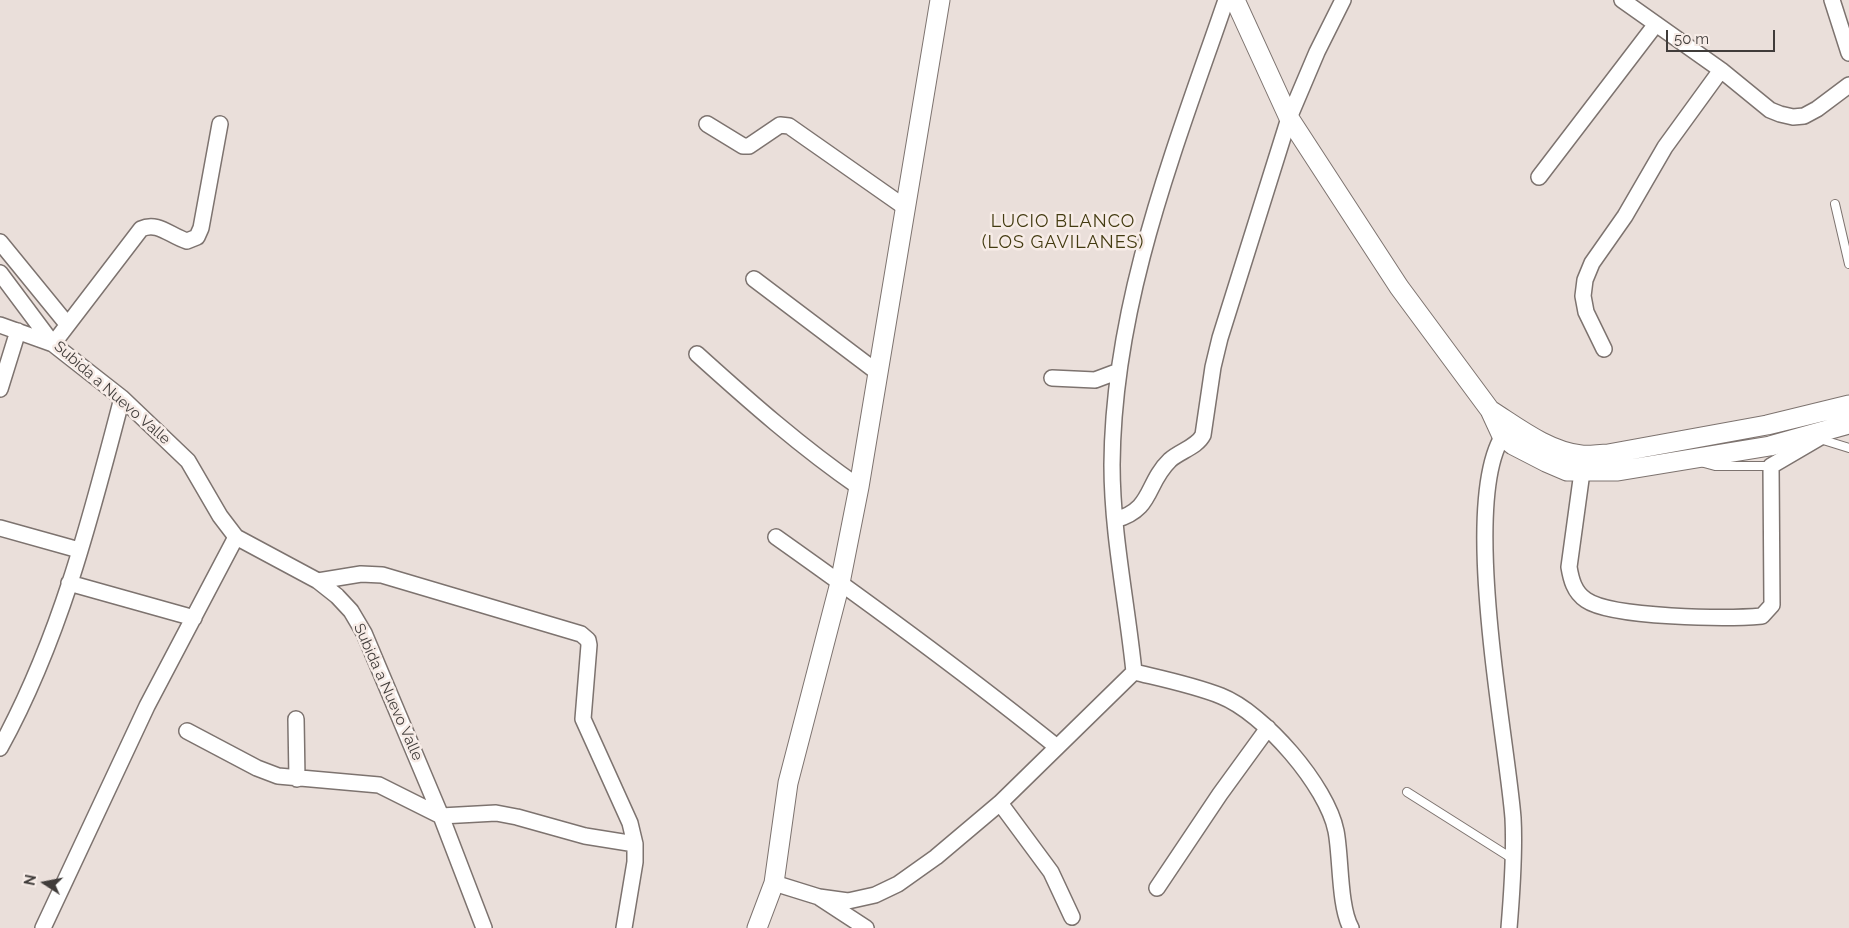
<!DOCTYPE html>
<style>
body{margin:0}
#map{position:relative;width:1849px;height:928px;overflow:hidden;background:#eadfda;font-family:Raleway,sans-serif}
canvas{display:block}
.north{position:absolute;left:20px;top:858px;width:50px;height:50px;-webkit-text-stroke:4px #f7ece7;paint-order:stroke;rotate:281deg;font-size:14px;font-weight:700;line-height:20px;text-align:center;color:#403c3a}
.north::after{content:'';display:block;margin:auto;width:18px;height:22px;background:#403c3a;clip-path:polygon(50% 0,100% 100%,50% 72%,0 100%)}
.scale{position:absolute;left:1666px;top:30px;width:109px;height:22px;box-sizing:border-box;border:2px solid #403c3a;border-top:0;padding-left:6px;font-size:15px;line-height:18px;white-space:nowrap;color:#403c3a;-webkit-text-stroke:4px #f7ece7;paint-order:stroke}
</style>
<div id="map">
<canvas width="1849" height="928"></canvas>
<div class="north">N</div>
<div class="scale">50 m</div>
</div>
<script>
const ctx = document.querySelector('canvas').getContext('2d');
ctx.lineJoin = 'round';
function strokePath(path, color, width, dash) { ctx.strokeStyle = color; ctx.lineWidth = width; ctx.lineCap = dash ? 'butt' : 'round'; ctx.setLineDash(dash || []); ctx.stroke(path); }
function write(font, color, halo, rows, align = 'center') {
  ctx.font = font + ' Raleway,sans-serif'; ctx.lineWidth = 5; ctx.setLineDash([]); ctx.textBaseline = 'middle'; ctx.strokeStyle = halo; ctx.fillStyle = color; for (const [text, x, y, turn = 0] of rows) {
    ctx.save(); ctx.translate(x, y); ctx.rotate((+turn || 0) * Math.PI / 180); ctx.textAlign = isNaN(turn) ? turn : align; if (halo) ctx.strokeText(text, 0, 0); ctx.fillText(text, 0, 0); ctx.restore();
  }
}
const service = new Path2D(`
 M 1835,204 L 1849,264
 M 1820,439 L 1849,448
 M 1704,463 L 1715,466 L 1771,466
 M 1407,792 L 1513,859`);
const minor = new Path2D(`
 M 1622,0 L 1721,70 L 1770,110 L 1780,114 L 1793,117 L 1804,116 L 1817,109 L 1849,85
 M 1832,0 L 1849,53
 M 707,124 L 743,146 L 749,146 L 780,125 L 789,126 L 906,208
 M 1539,177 L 1656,24
 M 0,242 L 67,324
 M 0,273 L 53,344 L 122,398 L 188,461 L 220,516 L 236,537 L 318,581 L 337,596 L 351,611 L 364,633 L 441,816 L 484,928
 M 754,279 L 877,372
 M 0,325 L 53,344
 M 53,344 L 141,229 C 158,221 170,236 187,241 L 197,237 L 201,228 L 220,124
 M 1604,349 L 1586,312 L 1583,296 L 1585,280 L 1592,263 L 1625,216 L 1665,147 L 1721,70
 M 697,354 C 749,401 801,447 859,487
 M 1052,378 L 1095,380 L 1119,371
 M 0,389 L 18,331
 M 1508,429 C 1456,487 1507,738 1513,818 C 1515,854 1512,892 1509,928
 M 1582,472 L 1569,567 C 1571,579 1574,592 1586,600 C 1612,618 1728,619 1762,616 L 1772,605 L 1771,466 L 1824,435
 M 1115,520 C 1154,509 1145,484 1170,460 C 1180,451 1197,447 1203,435 L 1213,367 L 1220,338 L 1289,118 L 1317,52 L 1343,0
 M 0,528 L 79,550
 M 776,537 C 872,605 965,673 1057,747
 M 318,581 L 361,574 L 382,575 L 581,634 L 588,640 L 589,645 L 583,719 L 630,823 L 635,844 L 635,862 L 624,928
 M 69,583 L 194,618
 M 1134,672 C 1127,603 1112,534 1112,465 C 1113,303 1174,151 1226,0
 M 1134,672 C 1163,679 1193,685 1221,696 C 1264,713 1327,786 1336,831 C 1341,856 1339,907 1351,928
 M 296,719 L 297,779
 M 187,731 L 257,768 L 278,776 L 379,785 L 441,816 L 496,813 L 517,817 L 585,836 L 635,844
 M 0,748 C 60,639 91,517 122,398
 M 1000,803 L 1051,872 L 1072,917
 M 774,883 L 819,897 L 848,901 L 875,895 L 898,884 L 936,857 L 1000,803 L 1134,672
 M 1157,888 L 1220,794 L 1268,728
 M 820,898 L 866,928
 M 43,928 L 147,706 L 236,537`);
const tertiary = new Path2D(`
 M 1235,0 L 1289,118 L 1399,287 L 1490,410 L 1502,436 L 1513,445 L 1546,462 L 1567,471 L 1618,471 L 1770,446 L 1849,424
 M 1490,410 C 1517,427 1547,451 1581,455 C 1590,456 1599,454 1608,454 L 1767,425 L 1849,405
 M 757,928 L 774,883 L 788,783 L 840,583 L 859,487 L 940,0`);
const streetNames = [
 ["Subida a Nuevo Valle",112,393,41],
 ["Subida a Nuevo Valle",388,692,66]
];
const quarterNames = [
 ["LUCIO BLANCO",1063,222],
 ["(LOS GAVILANES)",1063,243]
];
strokePath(service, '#7d736f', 10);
strokePath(minor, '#7d736f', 18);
strokePath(tertiary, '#7d736f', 21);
strokePath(service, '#fff', 8);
strokePath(minor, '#fff', 15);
strokePath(tertiary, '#fff', 19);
write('15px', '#403c3a', '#f7ece7', streetNames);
ctx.letterSpacing = '1px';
write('18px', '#433b11', '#f7ece7', quarterNames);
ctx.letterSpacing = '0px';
</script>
